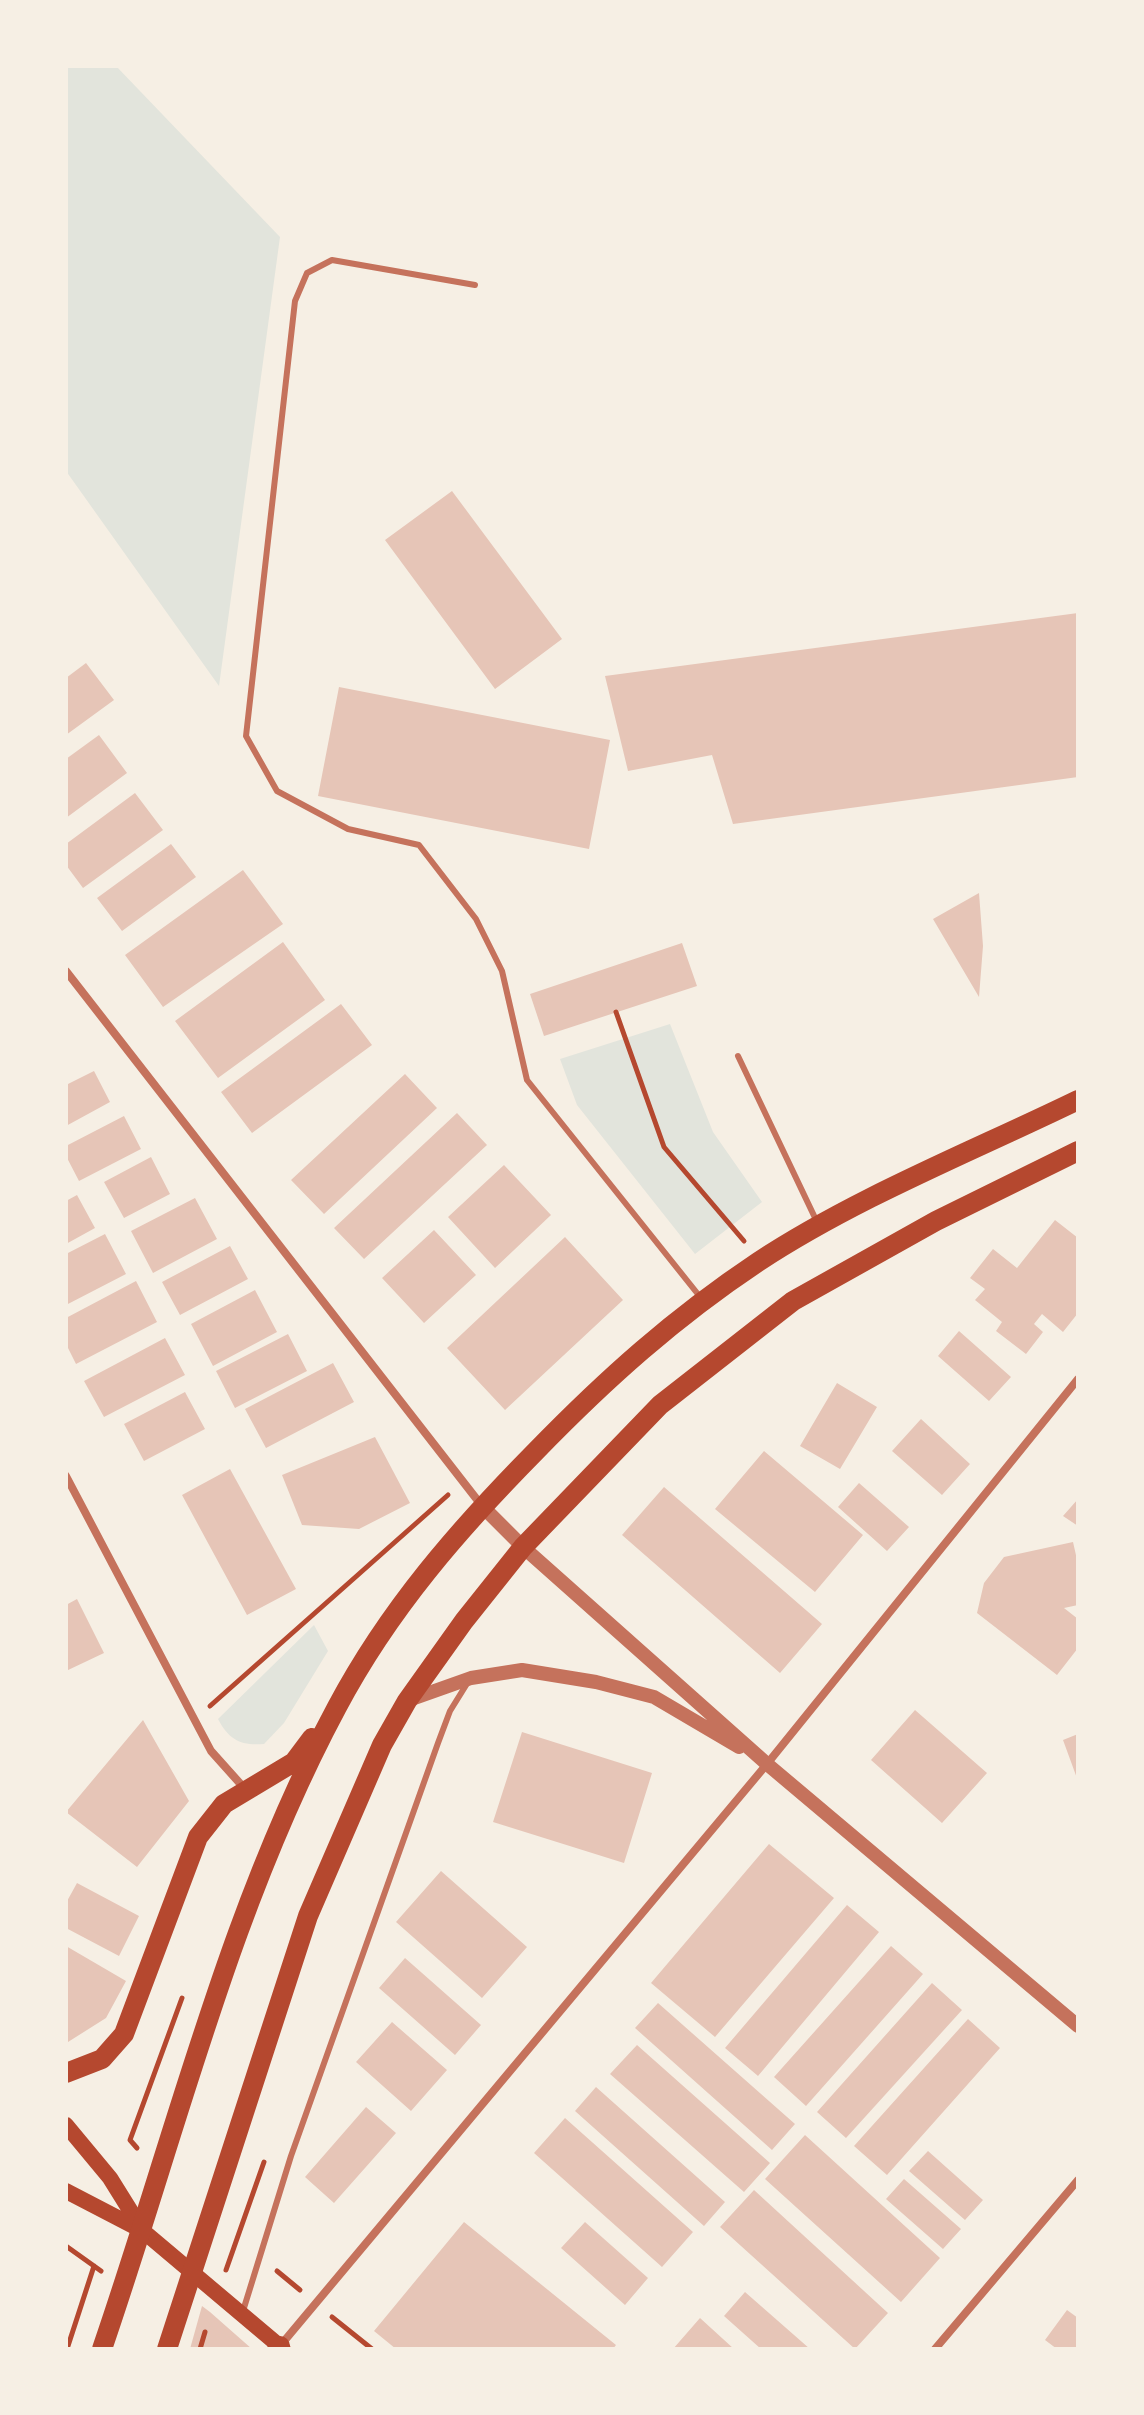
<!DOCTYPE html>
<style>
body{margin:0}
#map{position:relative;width:1144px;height:2415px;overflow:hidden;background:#f6efe4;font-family:"Public Sans",sans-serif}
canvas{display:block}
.frame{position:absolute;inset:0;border:68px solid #f6efe4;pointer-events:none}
</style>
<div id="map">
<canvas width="1144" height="2415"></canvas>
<div class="frame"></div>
</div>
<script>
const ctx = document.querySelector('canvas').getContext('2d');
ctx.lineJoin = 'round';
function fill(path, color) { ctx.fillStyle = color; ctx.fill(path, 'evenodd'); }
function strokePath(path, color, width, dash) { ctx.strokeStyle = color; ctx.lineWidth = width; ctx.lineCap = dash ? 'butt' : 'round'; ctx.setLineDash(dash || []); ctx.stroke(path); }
const green = new Path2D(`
 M 66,66 L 116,66 L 280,237 L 219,686 L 66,471 Z
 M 670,1024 L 713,1132 L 762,1202 L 695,1254 L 577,1105 L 560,1059 Z
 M 314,1625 L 328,1651 L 284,1723 L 264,1744 C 241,1746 229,1740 218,1719 Z`);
const building = new Path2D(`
 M 452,491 L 562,639 L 495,689 L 385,540 Z
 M 1078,613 L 1078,777 L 733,824 L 712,755 L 628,771 L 605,676 Z
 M 86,663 L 114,700 L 66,735 L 66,678 Z
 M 339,687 L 610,740 L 589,849 L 318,796 Z
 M 99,735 L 127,773 L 66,818 L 66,759 Z
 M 135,793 L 163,830 L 83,888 L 66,865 L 66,844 Z
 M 171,844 L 196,877 L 122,931 L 97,898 Z
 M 243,870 L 283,924 L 163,1007 L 125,955 Z
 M 979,893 L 983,946 L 979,997 L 933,919 Z
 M 283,942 L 325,1000 L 218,1078 L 175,1021 Z
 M 682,943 L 697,986 L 544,1036 L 530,994 Z
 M 341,1004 L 372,1045 L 252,1133 L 221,1092 Z
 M 94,1071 L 110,1102 L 66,1126 L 66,1085 Z
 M 405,1074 L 437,1108 L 324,1214 L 291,1180 Z
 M 457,1113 L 487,1145 L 364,1259 L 334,1228 Z
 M 124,1116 L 141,1149 L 79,1181 L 66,1156 L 66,1146 Z
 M 151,1157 L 170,1194 L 124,1218 L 104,1182 Z
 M 504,1165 L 551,1215 L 495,1268 L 448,1217 Z
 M 77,1195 L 95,1228 L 66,1244 L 66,1201 Z
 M 195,1198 L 217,1239 L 153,1273 L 131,1231 Z
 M 1055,1220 L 1078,1238 L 1078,1313 L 1063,1332 L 1042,1314 L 1034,1324 L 1043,1332 L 1026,1354 L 996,1331 L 1002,1322 L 975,1300 L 985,1289 L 970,1278 L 993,1249 L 1017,1268 Z
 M 434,1230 L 476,1275 L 424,1323 L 382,1278 Z
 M 105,1234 L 126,1274 L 66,1305 L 66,1254 Z
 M 565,1237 L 623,1300 L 505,1410 L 447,1348 Z
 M 230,1246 L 248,1279 L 180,1315 L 162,1282 Z
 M 136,1281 L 157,1322 L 76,1364 L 66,1344 L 66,1318 Z
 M 255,1290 L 277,1332 L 213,1366 L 191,1324 Z
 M 959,1331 L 1011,1377 L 989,1401 L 938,1356 Z
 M 288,1334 L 307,1371 L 235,1408 L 216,1371 Z
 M 165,1338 L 185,1375 L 104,1417 L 84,1381 Z
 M 333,1363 L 354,1402 L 266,1448 L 245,1409 Z
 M 837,1383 L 877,1407 L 840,1469 L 800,1446 Z
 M 185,1392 L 205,1429 L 144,1461 L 124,1424 Z
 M 921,1419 L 970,1464 L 942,1495 L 892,1451 Z
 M 375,1437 L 410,1503 L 359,1529 L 302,1525 L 282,1475 Z
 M 764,1451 L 863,1535 L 815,1592 L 715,1509 Z
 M 230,1469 L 296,1589 L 247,1615 L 182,1495 Z
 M 859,1483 L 909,1527 L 887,1551 L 838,1507 Z
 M 664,1487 L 822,1624 L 780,1673 L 622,1535 Z
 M 1078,1499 L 1078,1526 L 1063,1516 Z
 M 1073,1542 L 1078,1564 L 1078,1605 L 1064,1608 L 1078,1619 L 1078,1648 L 1057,1675 L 977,1613 L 984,1583 L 1004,1557 Z
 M 77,1599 L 104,1653 L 66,1671 L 66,1605 Z
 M 915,1710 L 987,1773 L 942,1823 L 871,1760 Z
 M 143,1720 L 189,1801 L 137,1867 L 66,1812 Z
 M 522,1732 L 652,1773 L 624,1863 L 493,1822 Z
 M 1078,1734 L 1078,1781 L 1063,1740 Z
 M 769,1844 L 834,1898 L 715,2037 L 651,1983 Z
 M 441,1871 L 527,1947 L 482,1998 L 396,1922 Z
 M 77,1883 L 139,1916 L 119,1956 L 66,1928 L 66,1903 Z
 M 847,1905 L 879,1932 L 758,2076 L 725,2048 Z
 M 66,1946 L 126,1981 L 106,2018 L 68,2042 Z
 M 891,1946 L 923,1974 L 806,2106 L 774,2077 Z
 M 405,1958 L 481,2025 L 455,2055 L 379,1988 Z
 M 932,1983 L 962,2010 L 846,2138 L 817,2112 Z
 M 658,2003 L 795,2124 L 772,2150 L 635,2028 Z
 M 968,2019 L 1000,2048 L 887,2175 L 854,2146 Z
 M 392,2022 L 447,2070 L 411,2111 L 356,2062 Z
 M 637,2045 L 770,2163 L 744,2192 L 610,2074 Z
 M 596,2087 L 725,2202 L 704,2226 L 575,2111 Z
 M 366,2107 L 396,2133 L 334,2203 L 305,2177 Z
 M 565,2118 L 693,2232 L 662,2267 L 534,2153 Z
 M 805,2135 L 940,2258 L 901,2302 L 765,2179 Z
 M 928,2151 L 983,2200 L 965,2220 L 909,2171 Z
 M 904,2179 L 961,2229 L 943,2249 L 886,2199 Z
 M 754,2190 L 888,2313 L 855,2349 L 720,2227 Z
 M 464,2222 L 616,2345 L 613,2349 L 396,2349 L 374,2331 Z
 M 585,2222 L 648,2278 L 625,2305 L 561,2248 Z
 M 745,2292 L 810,2349 L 761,2349 L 724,2316 Z
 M 202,2306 L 210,2312 L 252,2349 L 190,2349 Z
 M 1067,2310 L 1078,2318 L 1078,2349 L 1057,2349 L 1045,2340 Z
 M 700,2318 L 734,2349 L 673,2349 Z`);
const path = new Path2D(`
 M 616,1012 L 664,1147 L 744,1241
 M 210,1706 L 448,1495
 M 137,2148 L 130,2140 L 182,1998
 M 66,2246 L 101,2271
 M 226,2270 L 264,2162
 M 277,2271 L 300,2290
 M 332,2317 L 372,2349
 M 67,2349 L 94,2266
 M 200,2349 L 205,2332`);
const service = new Path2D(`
 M 475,285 L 332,260 L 307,273 L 295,301 L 246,736 L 277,791 L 348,829 L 419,845 L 476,919 L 502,971 L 527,1080 L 701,1298
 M 738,1056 L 817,1222
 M 243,2311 L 291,2156 L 438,1743 L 450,1711 L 468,1682`);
const minor = new Path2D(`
 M 66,971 L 482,1506
 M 66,1476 L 211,1751 L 245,1789
 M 280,2346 L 767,1764 L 1078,1379
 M 935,2349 L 1078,2180`);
const tertiary = new Path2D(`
 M 482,1506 L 523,1547 L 767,1764 L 1078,2026
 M 409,1700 L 471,1678 L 522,1670 L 596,1682 L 654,1697 L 739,1747`);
const secondary = new Path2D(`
 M 66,2125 L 110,2178 L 143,2231
 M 66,2191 L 143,2231 L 283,2349`);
const primary = new Path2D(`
 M 66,2073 L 102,2059 L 124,2034 L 198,1837 L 224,1804 L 294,1762 L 312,1738
 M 102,2349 C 176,2134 229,1908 337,1707 C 389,1609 459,1529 536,1451 C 606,1379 674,1318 758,1262 C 857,1197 971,1152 1078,1100
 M 167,2349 L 308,1916 L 382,1745 L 407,1701 L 464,1621 L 523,1547 L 660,1405 L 793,1301 L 936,1221 L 1078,1151
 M 277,2349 L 280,2346`);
fill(green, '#e2e4dc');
fill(building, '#e6c5b7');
strokePath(path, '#b5482f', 5);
strokePath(service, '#c5725c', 6);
strokePath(minor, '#c5725c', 8);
strokePath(tertiary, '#c5725c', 14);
strokePath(secondary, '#b5482f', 16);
strokePath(primary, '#b5482f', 20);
</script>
